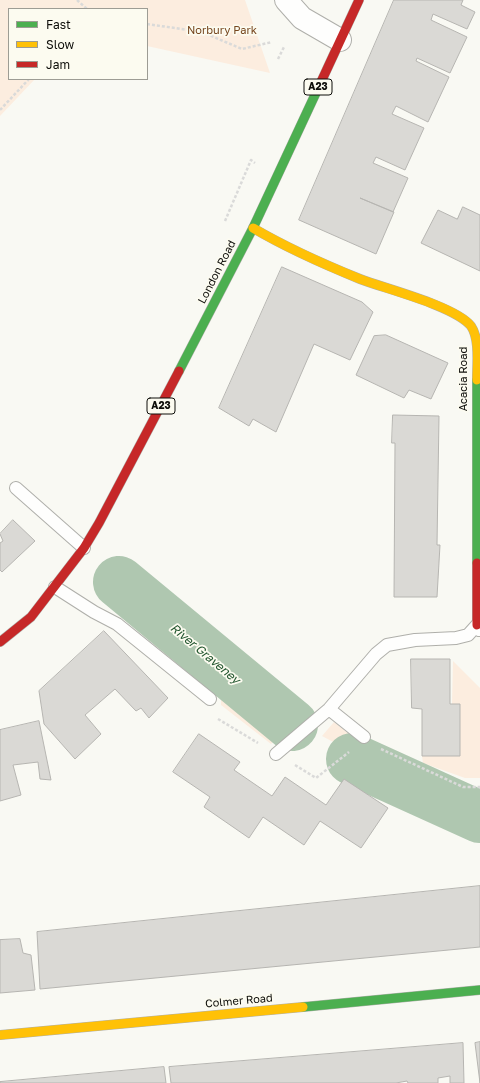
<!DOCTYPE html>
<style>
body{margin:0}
#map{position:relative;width:480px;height:1083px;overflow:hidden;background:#f9f9f3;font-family:"Golos Text",sans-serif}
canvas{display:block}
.legend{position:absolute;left:8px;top:8px;width:140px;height:72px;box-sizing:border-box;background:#fcfbf0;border:1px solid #9d9c94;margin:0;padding:5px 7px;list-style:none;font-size:12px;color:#0e0e0a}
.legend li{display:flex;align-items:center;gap:8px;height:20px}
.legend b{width:20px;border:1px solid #9d9c94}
</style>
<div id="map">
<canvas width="480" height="1083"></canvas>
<ul class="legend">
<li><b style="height:5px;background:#4caf50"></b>Fast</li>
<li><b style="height:5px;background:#ffc107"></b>Slow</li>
<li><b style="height:5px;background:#c62828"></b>Jam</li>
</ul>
</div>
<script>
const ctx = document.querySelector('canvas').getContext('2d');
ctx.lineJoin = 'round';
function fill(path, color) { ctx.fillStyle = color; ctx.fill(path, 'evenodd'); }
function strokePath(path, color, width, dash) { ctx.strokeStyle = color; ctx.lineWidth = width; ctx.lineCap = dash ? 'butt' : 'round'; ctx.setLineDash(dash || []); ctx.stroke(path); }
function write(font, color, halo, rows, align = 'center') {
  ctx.font = font + ' "Golos Text",sans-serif'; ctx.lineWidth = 3.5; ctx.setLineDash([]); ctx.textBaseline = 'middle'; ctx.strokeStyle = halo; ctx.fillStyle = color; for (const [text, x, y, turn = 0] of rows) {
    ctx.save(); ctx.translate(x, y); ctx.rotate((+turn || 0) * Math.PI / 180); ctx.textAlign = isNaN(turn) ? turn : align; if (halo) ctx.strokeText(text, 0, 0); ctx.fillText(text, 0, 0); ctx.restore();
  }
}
const green = new Path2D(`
 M 0,0 L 245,0 L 270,73 L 147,46 L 147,9 L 9,9 L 9,79 L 35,79 L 0,116 Z
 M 453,661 L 480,688 L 480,778 L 465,778 L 423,763 L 422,756 L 457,756 L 452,704 Z
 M 221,674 L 287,726 L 271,744 L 221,705 Z
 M 334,722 L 363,745 L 390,760 L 465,794 L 480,794 L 480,810 L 354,753 L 322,736 Z`);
const river = new Path2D(`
 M 119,582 L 292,725
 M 352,759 L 480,817`);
const building = new Path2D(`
 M 394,0 L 463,0 L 461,5 L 475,12 L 467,29 L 433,14 L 431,20 L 467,37 L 450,73 L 417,58 L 416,61 L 449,77 L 428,122 L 396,106 L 392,114 L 424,128 L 405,170 L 376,157 L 373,163 L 408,178 L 393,212 L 360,198 L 394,212 L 376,254 L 299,220 Z
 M 463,207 L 480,215 L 480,271 L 421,243 L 438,210 L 457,219 Z
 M 282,267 L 362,302 L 373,312 L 350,360 L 314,344 L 276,432 L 253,419 L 249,426 L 219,408 Z
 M 386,335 L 448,363 L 431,399 L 409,390 L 404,398 L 356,375 L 374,336 Z
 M 393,415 L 439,416 L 437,545 L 440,545 L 437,597 L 394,597 L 395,443 L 392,443 Z
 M 13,520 L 35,541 L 2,572 L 0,570 L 0,543 L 3,541 L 0,534 Z
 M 104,631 L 168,698 L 149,718 L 141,708 L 136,711 L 115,689 L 85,715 L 101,734 L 75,759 L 44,724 L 39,691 Z
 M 411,659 L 450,659 L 450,704 L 460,704 L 460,756 L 422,756 L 422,709 L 412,708 Z
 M 39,721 L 51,780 L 40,779 L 38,762 L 13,765 L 21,795 L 0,801 L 0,730 Z
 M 199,734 L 240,762 L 234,770 L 272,796 L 285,777 L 326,805 L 344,779 L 388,808 L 361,848 L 320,821 L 304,845 L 263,817 L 249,838 L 204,807 L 210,797 L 173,772 Z
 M 480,886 L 480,947 L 40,989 L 37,932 Z
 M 20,939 L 23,953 L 31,955 L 35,990 L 0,993 L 0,940 Z
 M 480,1042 L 480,1083 L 475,1043 Z
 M 463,1043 L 464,1083 L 450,1083 L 450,1076 L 438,1078 L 438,1083 L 408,1083 L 407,1081 L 396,1083 L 171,1083 L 169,1067 Z
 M 164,1067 L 166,1083 L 0,1083 L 0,1082 Z`);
const path = new Path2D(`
 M 77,0 L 87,9
 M 147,24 L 202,32 L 242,49 L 272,42
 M 278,59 L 284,47
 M 0,110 L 29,79
 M 225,221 L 251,160 L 255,163
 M 218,719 L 258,743
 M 381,749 L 463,787 L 480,787
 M 295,765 L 316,778 L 349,752`);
const lane = new Path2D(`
 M 16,488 L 84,548
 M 55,587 L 94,612 L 117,624 L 210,699
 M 329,709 L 364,737
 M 276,754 L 329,709 L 376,654 L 387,645 L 415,640 L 456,638 L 468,635 L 477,625 L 479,630`);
const street = new Path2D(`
 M 286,0 L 302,18 L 340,40`);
const fast = new Path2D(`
 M 179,371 L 253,228 L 321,82
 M 477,380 L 477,563
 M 303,1007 L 480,990`);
const slow = new Path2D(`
 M 253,228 C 287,248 323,264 360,279 C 386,289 455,306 471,326 C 480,339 477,364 477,380
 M 0,1035 L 303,1007`);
const jam = new Path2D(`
 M 321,82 L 359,0
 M 477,563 L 477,625
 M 0,642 L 31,617 L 84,548 L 99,523 L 179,371`);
const shields = [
 [318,87,28],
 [161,406,28]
];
const shieldNames = [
 ["A23",318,87],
 ["A23",161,406]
];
const parkNames = [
 ["Norbury Park",222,31]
];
const streetNames = [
 ["London Road",217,272,-63],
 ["Acacia Road",464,379,-90],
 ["Colmer Road",239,1001,-5]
];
const waterNames = [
 ["River Graveney",205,654,40]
];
fill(green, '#fceddf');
strokePath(river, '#afc7b0', 52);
fill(building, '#dad9d5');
strokePath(building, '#b6b5b1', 1);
strokePath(lane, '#afafaa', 14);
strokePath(street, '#afafaa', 24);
strokePath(fast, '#afafaa', 10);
strokePath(slow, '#afafaa', 10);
strokePath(jam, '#afafaa', 10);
strokePath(path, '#dadad9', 2.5, [3, 2]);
strokePath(lane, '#fefefd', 12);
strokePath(street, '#fefefd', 22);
strokePath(fast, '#4caf50', 9);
strokePath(slow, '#ffc107', 9);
strokePath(jam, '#c62828', 9);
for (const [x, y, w] of shields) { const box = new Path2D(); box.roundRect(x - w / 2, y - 8, w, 16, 3); ctx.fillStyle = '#fcfbf0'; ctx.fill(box); strokePath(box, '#0e0e0a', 1); }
write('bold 10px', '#0e0e0a', null, shieldNames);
write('11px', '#76461e', '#fcfbf0', parkNames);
write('11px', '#0e0e0a', '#fcfbf0', streetNames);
write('italic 12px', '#21552e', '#fcfbf0', waterNames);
</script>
